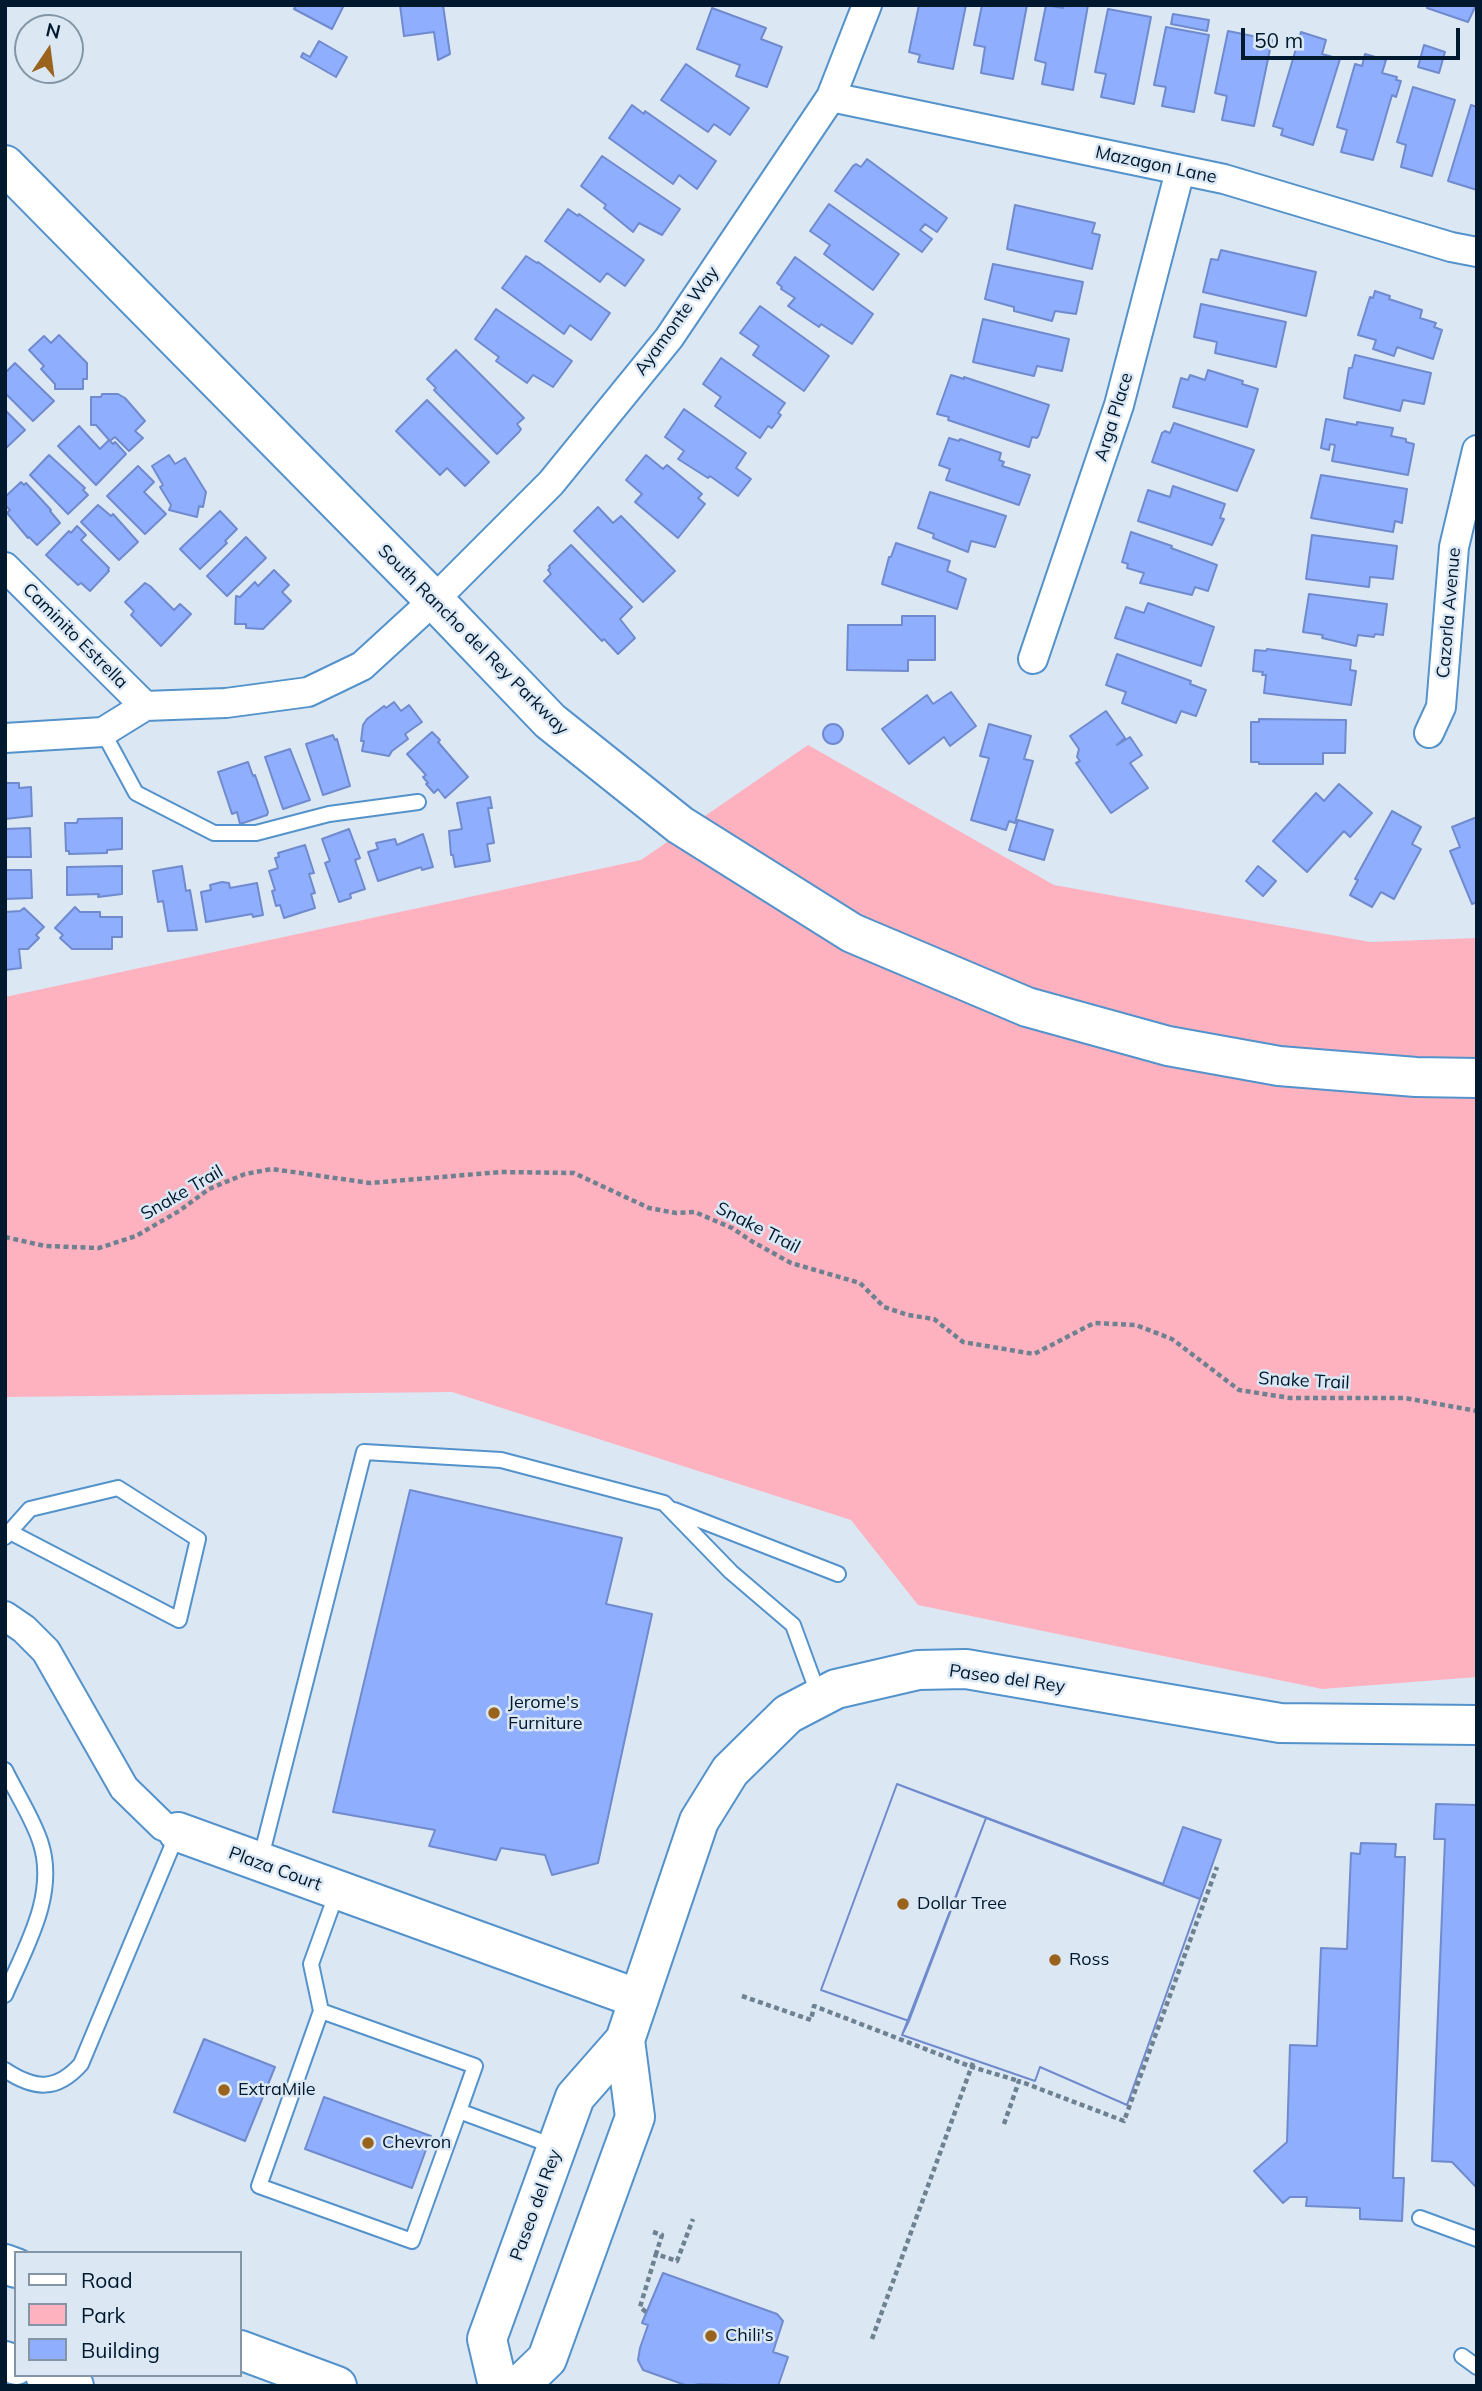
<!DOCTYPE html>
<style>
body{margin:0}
#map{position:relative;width:1482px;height:2391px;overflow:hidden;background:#dbe8f4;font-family:Mulish,sans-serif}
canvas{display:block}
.frame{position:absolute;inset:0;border:7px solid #01192e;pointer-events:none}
.legend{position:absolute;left:14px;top:2251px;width:228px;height:126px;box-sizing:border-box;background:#dbe8f4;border:2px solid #8495a5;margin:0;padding:9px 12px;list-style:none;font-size:21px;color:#01192e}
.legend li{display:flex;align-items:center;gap:14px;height:35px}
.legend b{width:35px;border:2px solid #8495a5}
.north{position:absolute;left:14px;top:14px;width:70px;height:70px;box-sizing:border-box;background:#dbe8f4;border:2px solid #8495a5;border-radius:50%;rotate:13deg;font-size:19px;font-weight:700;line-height:28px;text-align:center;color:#01192e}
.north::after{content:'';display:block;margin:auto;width:24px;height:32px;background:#9a631d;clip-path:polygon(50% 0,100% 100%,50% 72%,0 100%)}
.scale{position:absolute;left:1241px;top:28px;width:219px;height:32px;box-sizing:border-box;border:4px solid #01192e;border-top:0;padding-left:9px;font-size:21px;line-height:24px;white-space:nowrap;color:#01192e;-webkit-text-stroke:5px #dbe8f4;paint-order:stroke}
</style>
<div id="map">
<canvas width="1482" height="2391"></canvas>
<div class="frame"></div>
<ul class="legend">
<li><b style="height:9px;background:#fff"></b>Road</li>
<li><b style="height:19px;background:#feb2c0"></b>Park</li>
<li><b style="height:19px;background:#8faefd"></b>Building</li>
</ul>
<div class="north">N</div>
<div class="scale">50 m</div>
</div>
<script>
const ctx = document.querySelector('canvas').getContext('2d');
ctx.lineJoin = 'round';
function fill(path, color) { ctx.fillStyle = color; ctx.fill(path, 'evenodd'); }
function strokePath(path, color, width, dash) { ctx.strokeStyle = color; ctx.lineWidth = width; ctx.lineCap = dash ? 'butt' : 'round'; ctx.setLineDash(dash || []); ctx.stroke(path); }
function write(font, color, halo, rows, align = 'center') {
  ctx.font = font + ' Mulish,sans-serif'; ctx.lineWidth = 5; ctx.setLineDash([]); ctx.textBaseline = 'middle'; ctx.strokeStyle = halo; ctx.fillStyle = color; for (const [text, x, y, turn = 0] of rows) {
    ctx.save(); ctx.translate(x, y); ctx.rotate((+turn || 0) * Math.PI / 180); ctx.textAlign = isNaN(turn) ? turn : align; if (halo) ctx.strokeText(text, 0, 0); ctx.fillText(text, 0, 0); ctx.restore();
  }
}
const green = new Path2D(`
 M 808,745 L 1054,885 L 1370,942 L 1477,938 L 1477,1677 L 1322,1689 L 918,1605 L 851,1520 L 452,1392 L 5,1397 L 5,997 L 641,860 Z`);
const building = new Path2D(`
 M 296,5 L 344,5 L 332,29 L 294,9 Z
 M 400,5 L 443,5 L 450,54 L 438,60 L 434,32 L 404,36 Z
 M 919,5 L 966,5 L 953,69 L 918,62 L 920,55 L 909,52 Z
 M 982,5 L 1027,5 L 1013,79 L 981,73 L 985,47 L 974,45 Z
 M 1046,5 L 1063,8 L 1064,5 L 1088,5 L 1073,90 L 1042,84 L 1046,63 L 1035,60 Z
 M 1428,5 L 1476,5 L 1468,22 L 1427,8 Z
 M 712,8 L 766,28 L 761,39 L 782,47 L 767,87 L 736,76 L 740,65 L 697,49 Z
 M 1108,9 L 1151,17 L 1134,104 L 1101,97 L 1106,74 L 1095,72 Z
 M 1173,14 L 1209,20 L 1207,31 L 1171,24 Z
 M 1166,27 L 1209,35 L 1194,112 L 1162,106 L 1166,87 L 1154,85 Z
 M 1228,31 L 1272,40 L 1254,126 L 1222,120 L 1227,96 L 1215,93 Z
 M 1301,32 L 1326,40 L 1322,54 L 1340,59 L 1313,145 L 1281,135 L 1283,129 L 1273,126 Z
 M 319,41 L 347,57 L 336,77 L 301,57 L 303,53 L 310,57 Z
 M 1424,45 L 1445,52 L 1439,73 L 1418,67 Z
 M 1365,54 L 1386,60 L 1382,73 L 1397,77 L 1396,80 L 1401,81 L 1396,97 L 1392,95 L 1373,160 L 1341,152 L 1347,130 L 1337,127 L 1355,64 L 1362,66 Z
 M 686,64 L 749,108 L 730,135 L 714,124 L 708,132 L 661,100 Z
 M 1413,87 L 1455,100 L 1432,176 L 1401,167 L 1406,145 L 1397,142 Z
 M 632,105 L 644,114 L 645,111 L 716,161 L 697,189 L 679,175 L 673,184 L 609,138 Z
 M 1471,105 L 1477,107 L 1477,190 L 1448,181 Z
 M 602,156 L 680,209 L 662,235 L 639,223 L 633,232 L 604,208 L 606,205 L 581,186 Z
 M 867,159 L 947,218 L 937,232 L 925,224 L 920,230 L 932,239 L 922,252 L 835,191 L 853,166 L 856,164 L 861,167 Z
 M 829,204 L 899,254 L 873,290 L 824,254 L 830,245 L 810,231 Z
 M 1015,205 L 1095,223 L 1092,233 L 1100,235 L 1092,269 L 1007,249 Z
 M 568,209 L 578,216 L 579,214 L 644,260 L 625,286 L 607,273 L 600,282 L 545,241 Z
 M 1221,250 L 1316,272 L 1306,316 L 1203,292 L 1211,259 L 1218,260 Z
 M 526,256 L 537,263 L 538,262 L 610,313 L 591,340 L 570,325 L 564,334 L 502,288 Z
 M 795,257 L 873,314 L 852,344 L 821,324 L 819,327 L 788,306 L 795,298 L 781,289 L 782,287 L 777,283 Z
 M 993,264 L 1083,282 L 1076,314 L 1055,311 L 1052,321 L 1014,311 L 1014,307 L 985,299 Z
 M 1375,291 L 1390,296 L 1389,299 L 1422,310 L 1420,318 L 1436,323 L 1434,327 L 1442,330 L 1433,359 L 1397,347 L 1394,356 L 1373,349 L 1376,340 L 1358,335 L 1370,297 L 1373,298 Z
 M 1201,304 L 1286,322 L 1276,367 L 1215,353 L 1217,342 L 1194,337 Z
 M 760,306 L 829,356 L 804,391 L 753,355 L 759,346 L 740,333 Z
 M 496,309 L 572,361 L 553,387 L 533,375 L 527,383 L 496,361 L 499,357 L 475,339 Z
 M 983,319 L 1069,339 L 1062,371 L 1037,366 L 1034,376 L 973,362 Z
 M 59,335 L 87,363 L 87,379 L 83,379 L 83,389 L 55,389 L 55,384 L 41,369 L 44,366 L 29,350 L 44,336 L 51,343 Z
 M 456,350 L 524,418 L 517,424 L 521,429 L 519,432 L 497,454 L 434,390 L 436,388 L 427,379 Z
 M 1355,355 L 1431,373 L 1424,404 L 1403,400 L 1400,411 L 1344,398 L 1349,368 L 1352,368 Z
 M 721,358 L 785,403 L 778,413 L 781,415 L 772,428 L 768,426 L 760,438 L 715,406 L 721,397 L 703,384 Z
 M 15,363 L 54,401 L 33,421 L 5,393 L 5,373 Z
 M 1208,370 L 1243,381 L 1242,384 L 1258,389 L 1247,427 L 1173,407 L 1181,378 L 1188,380 L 1190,375 L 1205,380 Z
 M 951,375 L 964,379 L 964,377 L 1049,405 L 1039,435 L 1037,438 L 1032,437 L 1029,447 L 948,420 L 949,417 L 937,414 Z
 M 102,394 L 118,394 L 125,398 L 145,421 L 135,431 L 143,438 L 129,451 L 115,437 L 110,441 L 96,425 L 91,425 L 91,397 L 101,397 Z
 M 427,400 L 489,462 L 465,486 L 447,468 L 440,475 L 396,431 Z
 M 684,409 L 746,453 L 736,468 L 751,479 L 738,496 L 710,476 L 708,478 L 678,459 L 684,451 L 665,437 Z
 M 5,410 L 25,430 L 5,449 Z
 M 1326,419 L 1357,425 L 1357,422 L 1393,428 L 1391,436 L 1406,439 L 1406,442 L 1414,444 L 1408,475 L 1332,461 L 1335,445 L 1330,444 L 1329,450 L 1321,448 Z
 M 1174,423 L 1254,450 L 1237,491 L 1152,462 L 1162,433 L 1165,431 L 1170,433 Z
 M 79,426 L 100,449 L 109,440 L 113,444 L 115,442 L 126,454 L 96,485 L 58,446 Z
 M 949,438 L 959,441 L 960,439 L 1001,453 L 999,460 L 1004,462 L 1002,466 L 1030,475 L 1019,505 L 946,480 L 950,469 L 939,465 Z
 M 49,455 L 85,488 L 83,490 L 88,495 L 68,514 L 30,475 Z
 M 169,455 L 175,464 L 185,458 L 206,492 L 203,507 L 199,506 L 197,517 L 169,510 L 171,505 L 160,487 L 163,485 L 152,466 Z
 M 646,455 L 663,469 L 667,465 L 702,494 L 698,498 L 705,504 L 678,538 L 635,502 L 642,494 L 626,480 Z
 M 138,466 L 154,482 L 144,492 L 166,514 L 145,534 L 107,496 Z
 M 1321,475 L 1407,489 L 1402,523 L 1395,521 L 1393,532 L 1311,518 Z
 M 21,482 L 24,485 L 26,483 L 51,510 L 50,511 L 60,523 L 37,545 L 29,537 L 28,538 L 7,513 L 10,510 L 5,505 L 5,497 Z
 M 1173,486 L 1225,504 L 1220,518 L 1224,519 L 1212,545 L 1138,521 L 1148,490 L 1170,497 Z
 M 930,492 L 1006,516 L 995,547 L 971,541 L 968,552 L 933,538 L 934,534 L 918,528 Z
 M 98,505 L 111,516 L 113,514 L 138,542 L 119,560 L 81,522 Z
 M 598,507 L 613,523 L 621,516 L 675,571 L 643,602 L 574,531 Z
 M 220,511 L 237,529 L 225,541 L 227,543 L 200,569 L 180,549 Z
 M 77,526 L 86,535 L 81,540 L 109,568 L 108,570 L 109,571 L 90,591 L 81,583 L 78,585 L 46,555 L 69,531 L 71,533 Z
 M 1131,532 L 1172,546 L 1171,548 L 1217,565 L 1208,591 L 1195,587 L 1192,595 L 1140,583 L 1144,573 L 1127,568 L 1128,564 L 1122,562 Z
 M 1312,535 L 1397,546 L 1393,579 L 1370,577 L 1369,587 L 1306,579 Z
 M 246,537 L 266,558 L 227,596 L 207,576 Z
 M 896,543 L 950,561 L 947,571 L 966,579 L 957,609 L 882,584 L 889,557 L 891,557 Z
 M 571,545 L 632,607 L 620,619 L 635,638 L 618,654 L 604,639 L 602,641 L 544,581 L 551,574 L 548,570 L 550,568 L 549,566 Z
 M 274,570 L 289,585 L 282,592 L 291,601 L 263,629 L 246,628 L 246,624 L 235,624 L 236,596 L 240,597 L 255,582 L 258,586 Z
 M 145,583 L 150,586 L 174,610 L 180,604 L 191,614 L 161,646 L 131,615 L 134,611 L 125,602 Z
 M 1309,594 L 1387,604 L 1383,635 L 1375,634 L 1374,637 L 1358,635 L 1356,646 L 1322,638 L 1323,635 L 1303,632 Z
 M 1148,603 L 1214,627 L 1201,666 L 1115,638 L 1126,607 L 1144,613 Z
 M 902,616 L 935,616 L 935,660 L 908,660 L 908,671 L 847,670 L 848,625 L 902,625 Z
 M 1267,649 L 1351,660 L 1350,670 L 1356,671 L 1351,705 L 1264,693 L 1266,675 L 1262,675 L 1263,672 L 1253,671 L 1255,650 L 1266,651 Z
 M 1117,654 L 1191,681 L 1190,684 L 1206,690 L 1196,716 L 1181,711 L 1176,723 L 1122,703 L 1126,692 L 1106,685 Z
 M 951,692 L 976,726 L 950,746 L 944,737 L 909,764 L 882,729 L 927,695 L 933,704 Z
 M 394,702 L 401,711 L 409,705 L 422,722 L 405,734 L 408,739 L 392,751 L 389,756 L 362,751 L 364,741 L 361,741 L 363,725 L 367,719 L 384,706 L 386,708 Z
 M 1106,711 L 1125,738 L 1117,745 L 1130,737 L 1142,755 L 1130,763 L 1148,788 L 1111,813 L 1076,763 L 1080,761 L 1077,757 L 1079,749 L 1070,736 Z
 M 1259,719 L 1346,720 L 1345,753 L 1323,753 L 1323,764 L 1259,764 L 1259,762 L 1251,762 L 1251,722 L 1259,722 Z
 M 989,724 L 1031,736 L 1024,759 L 1033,761 L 1015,823 L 1009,821 L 1006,830 L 971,820 L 989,758 L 980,756 Z
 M823 734a10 10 0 1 1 20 0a10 10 0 1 1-20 0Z
 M 432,732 L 440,740 L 438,742 L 468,777 L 445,798 L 438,789 L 434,793 L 426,784 L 428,783 L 423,777 L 426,775 L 407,754 Z
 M 333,735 L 335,740 L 337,739 L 350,786 L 323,795 L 306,744 Z
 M 290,749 L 310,800 L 283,809 L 265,757 Z
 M 248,762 L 253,776 L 255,775 L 268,812 L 267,815 L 240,824 L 237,812 L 232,814 L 218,772 Z
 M 5,783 L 19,783 L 19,788 L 31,787 L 32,816 L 5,819 Z
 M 1339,784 L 1372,813 L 1350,837 L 1344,831 L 1307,872 L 1273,841 L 1316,793 L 1324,801 Z
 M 490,797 L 492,808 L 488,808 L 494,843 L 487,844 L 490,861 L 455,867 L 453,855 L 451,855 L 449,831 L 462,829 L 457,803 Z
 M 1392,811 L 1421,827 L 1412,844 L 1421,849 L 1394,899 L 1381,892 L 1372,907 L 1350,895 L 1358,880 L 1355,879 Z
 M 1477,817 L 1477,902 L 1472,904 L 1450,851 L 1460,847 L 1452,827 Z
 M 122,818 L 122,849 L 107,850 L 107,853 L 69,854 L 69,851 L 66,851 L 65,823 L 77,823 L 78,819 Z
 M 1018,820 L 1053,830 L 1044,860 L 1009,850 Z
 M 30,828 L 31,857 L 5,857 L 5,829 Z
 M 349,829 L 360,858 L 355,860 L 365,889 L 350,894 L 351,898 L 339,902 L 325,863 L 330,861 L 322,839 Z
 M 423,834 L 433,867 L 422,870 L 421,867 L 378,881 L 368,852 L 378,849 L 376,843 L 395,839 L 397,845 Z
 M 305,845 L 314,873 L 309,874 L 315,893 L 311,894 L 315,908 L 284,918 L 280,905 L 276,906 L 272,891 L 275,890 L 269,871 L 278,868 L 275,858 L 279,857 L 278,853 Z
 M 122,866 L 122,894 L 98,897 L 99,894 L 67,895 L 67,867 Z
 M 182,866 L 186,891 L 190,890 L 197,930 L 168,931 L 163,901 L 158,902 L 153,871 Z
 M 1258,866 L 1276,881 L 1263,896 L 1246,881 Z
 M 5,870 L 31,870 L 32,898 L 5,899 Z
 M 222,882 L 229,883 L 230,888 L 257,883 L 263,915 L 253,917 L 252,914 L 206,922 L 201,892 L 211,890 L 210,885 Z
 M 75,907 L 80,912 L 100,912 L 100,917 L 122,917 L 122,937 L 112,937 L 112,949 L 72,949 L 60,938 L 63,935 L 55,928 Z
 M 24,908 L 44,927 L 36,935 L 39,938 L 28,949 L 19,949 L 21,968 L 5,970 L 5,912 L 20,911 Z
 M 410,1490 L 622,1538 L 606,1604 L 652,1614 L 598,1863 L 552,1875 L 545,1855 L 501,1848 L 496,1860 L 429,1846 L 435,1830 L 333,1812 Z
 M 897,1784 L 1163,1884 L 1183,1827 L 1221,1840 L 1127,2105 L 1040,2067 L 1035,2081 L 902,2035 L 909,2021 L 821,1990 Z
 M 897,1784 L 986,1818 L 909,2021 L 821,1990 Z
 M 1436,1804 L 1477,1805 L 1477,2188 L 1452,2162 L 1432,2161 L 1445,1839 L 1434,1839 Z
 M 986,1818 L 1200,1899 L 1127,2105 L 1040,2067 L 1035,2081 L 902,2035 Z
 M 1361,1843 L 1396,1844 L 1395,1857 L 1405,1857 L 1393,2178 L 1404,2178 L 1402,2221 L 1360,2219 L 1360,2208 L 1306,2206 L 1307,2197 L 1290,2197 L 1283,2203 L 1254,2171 L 1287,2142 L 1290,2045 L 1317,2046 L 1321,1948 L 1347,1949 L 1351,1853 L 1360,1854 Z
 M 204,2039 L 275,2067 L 245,2141 L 174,2112 Z
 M 324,2097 L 431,2136 L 412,2188 L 305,2149 Z
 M 663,2273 L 777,2314 L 783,2321 L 773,2352 L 788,2357 L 778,2386 L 700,2384 L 688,2386 L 643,2370 L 638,2360 L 640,2348 L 648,2325 L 642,2323 Z`);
const path = new Path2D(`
 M 5,1237 L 45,1246 L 99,1248 L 136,1236 L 179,1211 L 209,1189 L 245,1174 L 272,1169 L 370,1183 L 501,1172 L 574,1173 L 649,1208 L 676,1213 L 695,1212 L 732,1228 L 753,1242 L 791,1263 L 860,1283 L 884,1307 L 908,1315 L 934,1319 L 963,1342 L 1034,1354 L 1094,1323 L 1136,1325 L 1172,1339 L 1239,1390 L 1290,1398 L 1405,1398 L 1477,1411
 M 742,1996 L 811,2020 L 814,2006 L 972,2067 L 1019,2081
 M 1004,2124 L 1019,2081 L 1124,2121 L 1217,1867
 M 653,2232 L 662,2235 L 656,2254
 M 646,2312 L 640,2307 L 656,2254 L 677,2261 L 693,2219
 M 872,2339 L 974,2060`);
const lane = new Path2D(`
 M 103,732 L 136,793 L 214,833 L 256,833 L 329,814 L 418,802
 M 674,1510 L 838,1574
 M 5,1537 L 30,1509 L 118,1488 L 198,1539 L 179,1620 L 10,1532
 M 5,1770 C 16,1793 34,1820 41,1844 C 57,1896 25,1948 5,1995
 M 260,1861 L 364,1452 L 501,1460 L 664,1503 L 731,1572 L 793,1625 L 819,1696
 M 321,2011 L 311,1964 L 337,1892
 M 5,2070 C 35,2090 57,2091 81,2064 L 178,1832
 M 459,2111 L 475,2066 L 321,2011 L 259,2186 L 412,2241 L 459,2111 L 556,2147
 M 1420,2218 L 1477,2239
 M 1462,2356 L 1477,2367`);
const street = new Path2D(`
 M 831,97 L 1224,179 L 1451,247 L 1477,252
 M 5,567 L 145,706 L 103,732 L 5,738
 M 1033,659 L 1119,405 L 1180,171
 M 145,706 L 226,703 L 308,692 L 362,666 L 434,600 L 551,483 L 669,338 L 831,97 L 867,5
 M 1429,733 L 1441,707 L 1454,547 L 1477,450
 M 5,1616 L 24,1629 L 46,1651 L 124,1788 L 163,1826 L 178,1832`);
const secondary = new Path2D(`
 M 5,165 L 434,600 L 550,721 L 680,825 L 852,933 L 1027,1007 L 1168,1046 L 1279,1066 L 1416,1077 L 1477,1078
 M 178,1832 L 639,1999
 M 498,2386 L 487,2339 L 575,2097 L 625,2040 L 699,1821 L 730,1771 L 788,1714 L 836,1689 L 918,1670 L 966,1669 L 1280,1723 L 1477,1725
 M 519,2386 L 547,2359 L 635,2117 L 625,2040`);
const primary = new Path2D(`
 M 5,2264 L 16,2268
 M 240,2350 L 337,2386
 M 5,2361 L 16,2365
 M 45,2375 L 74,2386`);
const markers = [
 [494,1713,7,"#9a631d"],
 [903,1904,7,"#9a631d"],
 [1055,1960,7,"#9a631d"],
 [224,2090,7,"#9a631d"],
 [368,2143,7,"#9a631d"],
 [711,2336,7,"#9a631d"]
];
const streetNames = [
 ["Mazagon Lane",1156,165,12],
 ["Ayamonte Way",677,321,-54],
 ["Arga Place",1114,417,-73],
 ["Cazorla Avenue",1449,613,-85],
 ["Caminito Estrella",75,636,45],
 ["South Rancho del Rey Parkway",473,640,45],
 ["Snake Trail",182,1193,-30],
 ["Snake Trail",758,1228,27],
 ["Snake Trail",1304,1381,3],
 ["Paseo del Rey",1007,1679,8],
 ["Plaza Court",275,1869,20],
 ["Paseo del Rey",536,2205,-70]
];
const poiNames = [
 ["Jerome's",508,1703],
 ["Furniture",508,1724],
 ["Dollar Tree",917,1904],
 ["Ross",1069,1960],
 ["ExtraMile",238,2090],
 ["Chevron",382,2143],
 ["Chili's",725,2336]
];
fill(green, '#feb2c0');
fill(building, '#8faefd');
strokePath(building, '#708ace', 2);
strokePath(lane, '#5392ca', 18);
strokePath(street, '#5392ca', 32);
strokePath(secondary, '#5392ca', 42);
strokePath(primary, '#5392ca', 42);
strokePath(path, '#6e8191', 4.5, [5, 3.5]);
strokePath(lane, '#fff', 14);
strokePath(street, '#fff', 28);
strokePath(secondary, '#fff', 38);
strokePath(primary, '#fff', 38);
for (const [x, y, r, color] of markers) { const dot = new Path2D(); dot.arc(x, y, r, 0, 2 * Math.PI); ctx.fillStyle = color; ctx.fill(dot); strokePath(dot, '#dbe8f4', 2.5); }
write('18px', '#01192e', '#dbe8f4', streetNames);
write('18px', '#01192e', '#dbe8f4', poiNames, 'left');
</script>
